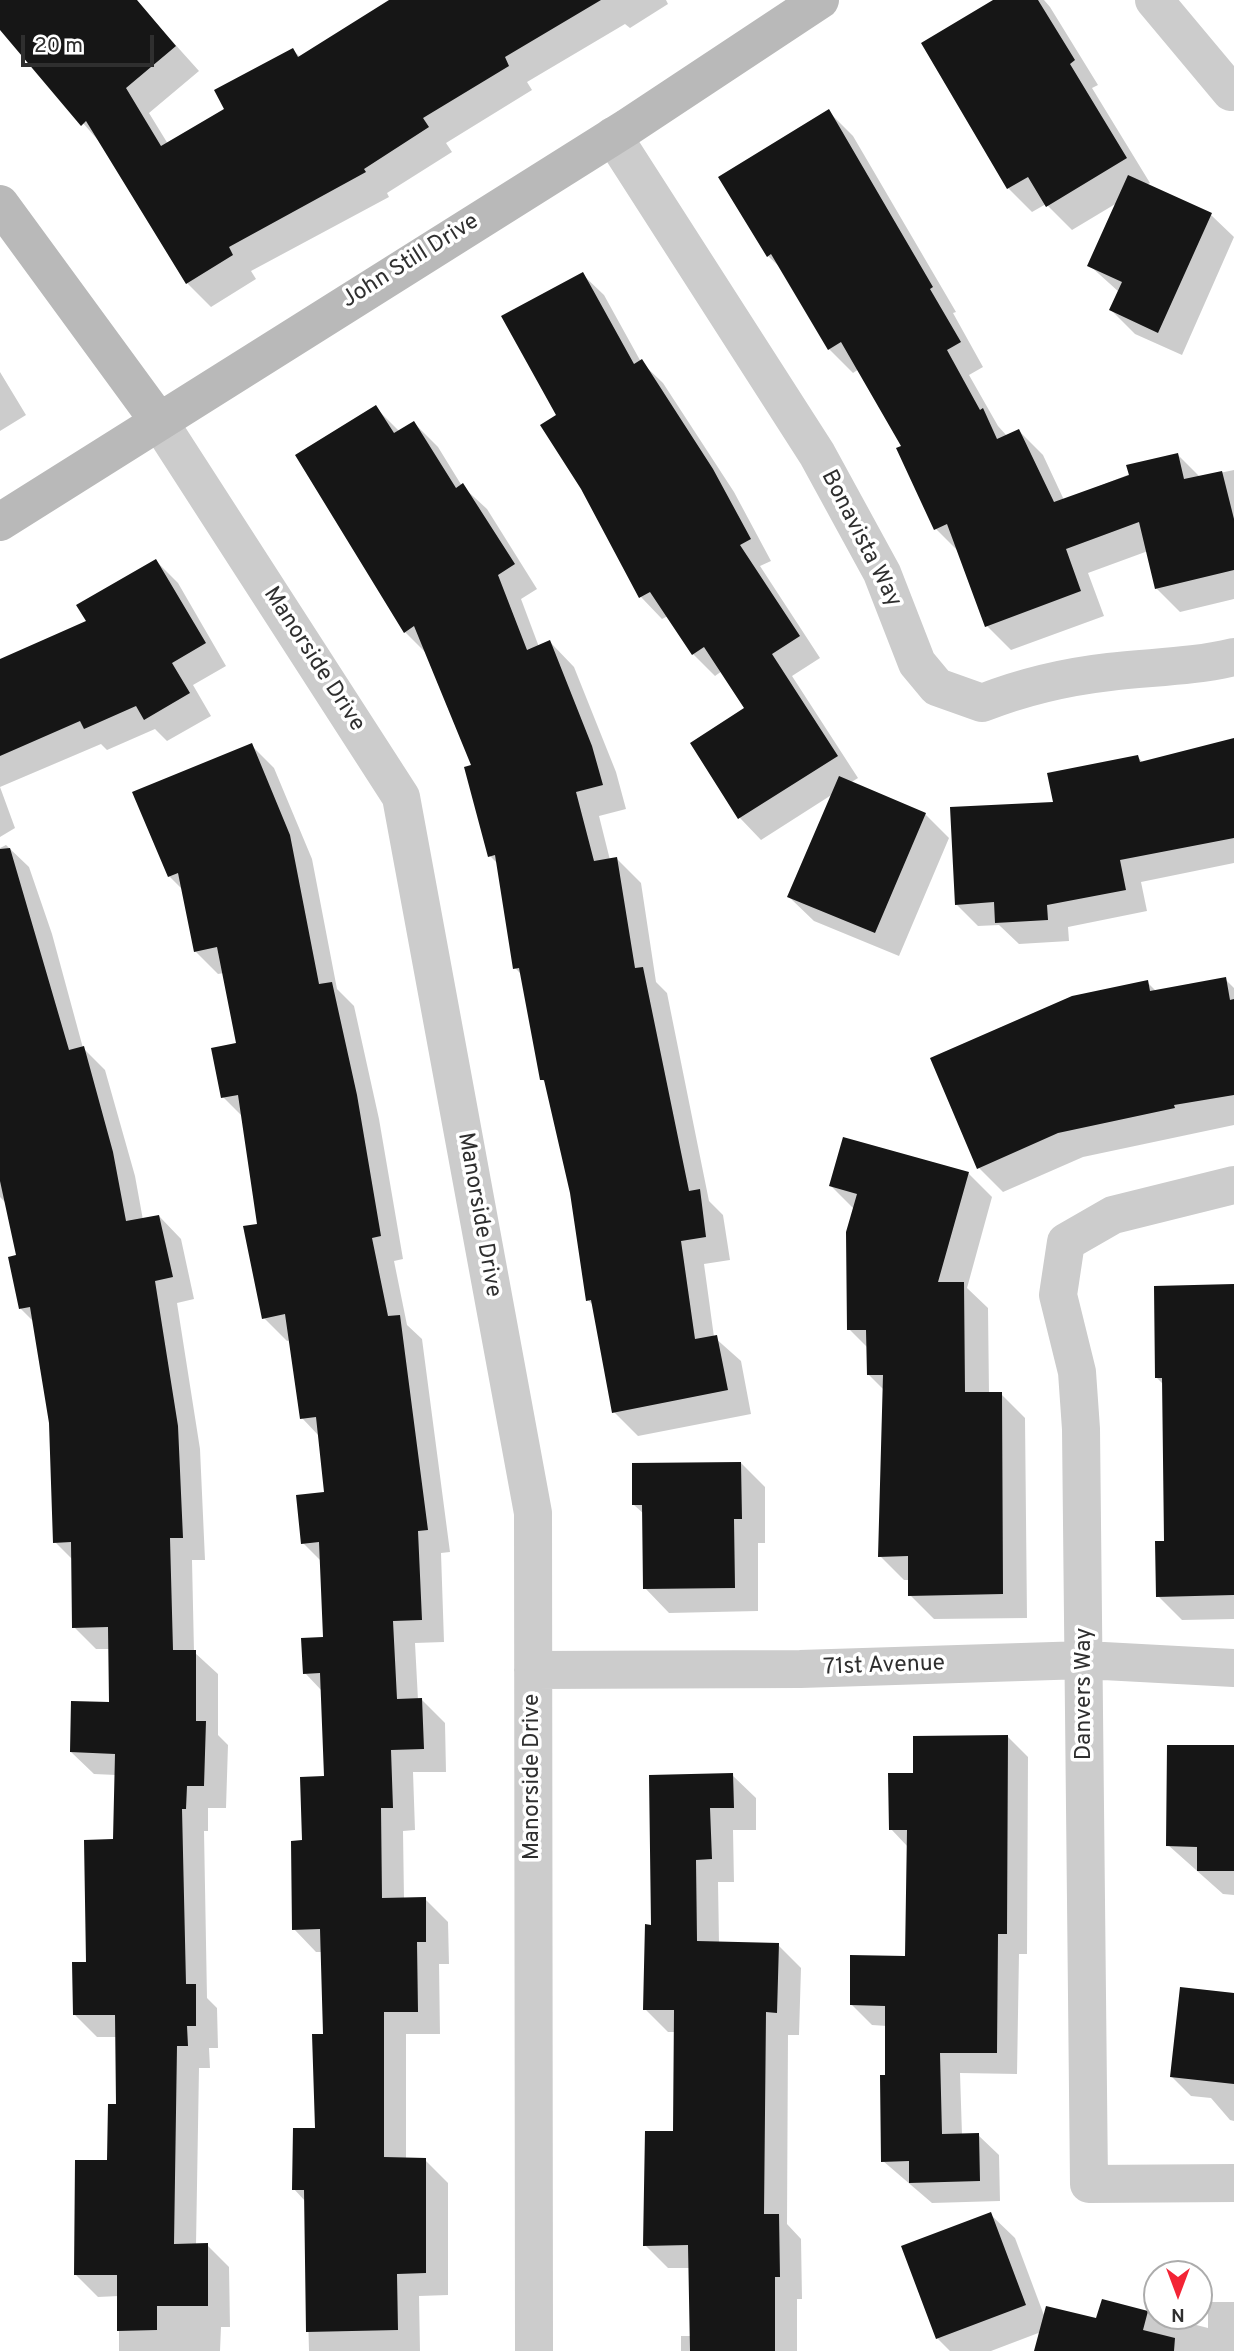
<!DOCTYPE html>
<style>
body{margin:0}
#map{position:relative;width:1234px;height:2351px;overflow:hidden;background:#fff;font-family:Overpass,sans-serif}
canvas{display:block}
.north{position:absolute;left:1143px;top:2260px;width:70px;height:70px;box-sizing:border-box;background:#fff;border:2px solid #acacac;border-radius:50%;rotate:180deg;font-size:19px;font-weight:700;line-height:28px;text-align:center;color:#2f2f2f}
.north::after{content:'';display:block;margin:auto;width:24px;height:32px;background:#f32435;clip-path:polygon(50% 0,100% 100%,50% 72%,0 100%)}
.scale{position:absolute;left:21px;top:35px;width:133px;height:32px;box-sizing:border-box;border:4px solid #2f2f2f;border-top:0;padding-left:9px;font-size:21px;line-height:24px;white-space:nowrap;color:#2f2f2f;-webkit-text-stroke:5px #fff;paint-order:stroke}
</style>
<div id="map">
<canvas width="1234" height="2351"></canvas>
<div class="north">N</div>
<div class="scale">20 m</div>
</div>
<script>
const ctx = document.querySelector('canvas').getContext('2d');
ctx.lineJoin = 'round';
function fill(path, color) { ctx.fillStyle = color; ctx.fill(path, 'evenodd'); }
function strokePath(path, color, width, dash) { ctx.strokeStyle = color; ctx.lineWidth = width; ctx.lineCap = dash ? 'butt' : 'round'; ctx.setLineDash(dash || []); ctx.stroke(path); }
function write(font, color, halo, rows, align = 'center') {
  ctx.font = font + ' Overpass,sans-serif'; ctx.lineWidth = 7; ctx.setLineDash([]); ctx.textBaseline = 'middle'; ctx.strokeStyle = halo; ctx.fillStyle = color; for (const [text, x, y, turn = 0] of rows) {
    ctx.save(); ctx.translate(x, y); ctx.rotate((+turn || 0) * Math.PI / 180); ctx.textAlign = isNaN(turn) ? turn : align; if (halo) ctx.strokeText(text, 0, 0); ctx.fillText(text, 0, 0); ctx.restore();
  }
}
const shadow = new Path2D(`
 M 0,0 L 129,0 L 138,3 L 199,71 L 149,113 L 168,144 L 226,109 L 293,50 L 301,58 L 392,0 L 666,0 L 668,4 L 630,28 L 625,24 L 527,82 L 532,90 L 446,143 L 452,152 L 387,193 L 389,197 L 251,271 L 256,279 L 211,307 L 187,283 L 103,146 L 0,28 Z
 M 997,0 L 1044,0 L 1050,7 L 1098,85 L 1092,88 L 1150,183 L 1146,185 L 1211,215 L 1234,237 L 1182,355 L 1135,334 L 1111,310 L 1119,292 L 1089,265 L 1117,203 L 1072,230 L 1046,204 L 1032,212 L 1008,188 Z
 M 829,112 L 853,136 L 956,312 L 953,313 L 983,367 L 969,375 L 998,426 L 1007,436 L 1019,431 L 1043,455 L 1064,500 L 1178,455 L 1200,477 L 1234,470 L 1234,599 L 1180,612 L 1156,588 L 1148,551 L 1088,573 L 1104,616 L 1011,650 L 987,626 L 959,552 L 936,529 L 903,447 L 859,369 L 853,373 L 829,349 L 783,270 L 768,256 Z
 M 582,274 L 604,295 L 641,362 L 663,383 L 734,492 L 771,561 L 760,566 L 820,658 L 792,676 L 858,778 L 850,783 L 925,814 L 949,838 L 899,956 L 814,921 L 789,897 L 833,794 L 761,840 L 740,818 L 692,743 L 747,709 L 722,671 L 715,676 L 693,654 L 668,616 L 662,619 L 641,597 L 582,488 L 558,415 Z
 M 0,372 L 26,415 L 0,431 Z
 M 375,407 L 400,432 L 414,423 L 438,447 L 462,486 L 487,509 L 537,589 L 521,599 L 539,647 L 550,642 L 574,667 L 616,772 L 626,809 L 599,816 L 610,860 L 617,859 L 641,883 L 656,982 L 667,993 L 709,1201 L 723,1215 L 730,1260 L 704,1264 L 714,1337 L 741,1361 L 751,1414 L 638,1436 L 614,1412 L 594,1306 L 588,1300 L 572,1192 L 547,1084 L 542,1079 L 523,976 L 515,968 L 498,864 L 490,856 L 473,766 L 428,655 L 405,632 Z
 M 156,561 L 178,583 L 226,666 L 193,685 L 211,716 L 167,741 L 155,729 L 107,750 L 101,744 L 0,787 L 15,828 L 0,837 L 0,661 L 88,622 Z
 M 1234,740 L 1234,863 L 1141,882 L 1147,911 L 1068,927 L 1069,941 L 1019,944 L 999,925 L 978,926 L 956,904 L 1055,803 L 1138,757 L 1143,763 Z
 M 251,745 L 274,768 L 312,859 L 337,989 L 354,1006 L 379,1119 L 403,1259 L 394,1261 L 407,1325 L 422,1339 L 450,1552 L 441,1553 L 444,1642 L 415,1643 L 418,1700 L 422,1700 L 445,1723 L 446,1772 L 413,1772 L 415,1830 L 403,1831 L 404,1899 L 425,1899 L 448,1922 L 449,1964 L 439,1964 L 440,2034 L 406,2034 L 406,2159 L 425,2160 L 448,2183 L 448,2295 L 419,2296 L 420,2351 L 309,2351 L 305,2201 L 294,2189 L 317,2130 L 324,2036 L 323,1952 L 316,1952 L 294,1929 L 304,1842 L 326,1778 L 322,1691 L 305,1673 L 325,1639 L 322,1562 L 303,1543 L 326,1494 L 319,1436 L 302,1418 L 291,1340 L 287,1341 L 264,1318 L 259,1225 L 243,1117 L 223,1097 L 238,1044 L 224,973 L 218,974 L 195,951 L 184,891 L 169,876 Z
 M 6,845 L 29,867 L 52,934 L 83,1048 L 105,1070 L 135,1176 L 143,1220 L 159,1216 L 181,1239 L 194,1299 L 177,1303 L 200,1449 L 205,1560 L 192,1560 L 194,1652 L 218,1674 L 218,1735 L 228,1745 L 226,1808 L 208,1808 L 208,1831 L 204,1831 L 207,1998 L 217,2008 L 218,2048 L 209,2048 L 210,2068 L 199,2068 L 196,2245 L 207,2245 L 229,2267 L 230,2327 L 221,2327 L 220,2351 L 119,2351 L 119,2296 L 98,2297 L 76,2275 L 109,2162 L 118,2106 L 117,2037 L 97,2037 L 74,2014 L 115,1841 L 116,1775 L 94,1774 L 71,1752 L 111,1703 L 110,1649 L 96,1649 L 74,1627 L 73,1560 L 55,1542 L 50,1423 L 34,1322 L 21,1309 L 18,1257 L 7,1204 L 0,1197 L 0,848 Z
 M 1225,979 L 1234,988 L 1234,1125 L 1083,1157 L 1003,1192 L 979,1168 L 1147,982 L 1156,991 Z
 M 968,1173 L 992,1197 L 967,1288 L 988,1308 L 989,1393 L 1001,1394 L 1025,1418 L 1027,1618 L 934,1619 L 910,1595 L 910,1580 L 904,1580 L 880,1556 L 884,1390 L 868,1374 L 868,1348 L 849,1329 L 854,1209 L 831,1186 Z
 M 1234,1286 L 1234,1619 L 1182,1620 L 1158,1596 L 1166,1543 L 1163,1384 L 1157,1378 Z
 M 741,1463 L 765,1487 L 765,1543 L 758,1543 L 758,1611 L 669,1613 L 645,1588 L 644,1514 L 634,1505 Z
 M 1007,1736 L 1028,1757 L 1027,1954 L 1019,1954 L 1017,2074 L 960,2073 L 962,2135 L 978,2135 L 999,2155 L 1000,2201 L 932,2203 L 883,2161 L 887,2026 L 872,2025 L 852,2005 L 907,1957 L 908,1847 L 891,1829 L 915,1775 Z
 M 1234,1747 L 1234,1895 L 1223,1894 L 1168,1845 Z
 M 732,1775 L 756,1798 L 756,1830 L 733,1830 L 734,1882 L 718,1882 L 719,1943 L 778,1945 L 801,1968 L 799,2035 L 788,2035 L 787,2224 L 801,2239 L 802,2299 L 797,2299 L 797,2351 L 681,2351 L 681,2336 L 691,2336 L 690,2268 L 668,2268 L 645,2245 L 674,2132 L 675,2032 L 668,2032 L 645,2009 L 653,1926 L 650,1776 Z
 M 1234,1995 L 1234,2121 L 1230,2120 L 1211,2098 L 1191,2096 L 1172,2077 Z
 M 990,2214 L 1015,2238 L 1045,2318 L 1098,2320 L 1103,2301 L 1208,2328 L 1208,2302 L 1234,2302 L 1234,2351 L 1036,2351 L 1041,2332 L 991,2351 L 950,2351 L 937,2338 Z`);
const building = new Path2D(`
 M 0,0 L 137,0 L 176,46 L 126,88 L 161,146 L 224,109 L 214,90 L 293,48 L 298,57 L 389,0 L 601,0 L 505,57 L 509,66 L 423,118 L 429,127 L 364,169 L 366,172 L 229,247 L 233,255 L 186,284 L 86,121 L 81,126 L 0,30 Z
 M 993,0 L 1038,0 L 1075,60 L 1070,64 L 1127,158 L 1046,207 L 1028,177 L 1007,189 L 921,43 Z
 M 829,109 L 933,287 L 930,289 L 961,342 L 947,350 L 980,410 L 983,408 L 997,439 L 1019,429 L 1054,502 L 1129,475 L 1126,465 L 1178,453 L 1184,479 L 1222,471 L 1234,519 L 1234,570 L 1155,589 L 1139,522 L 1066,549 L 1081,591 L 985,627 L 947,524 L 934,530 L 896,448 L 901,446 L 841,342 L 828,350 L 771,254 L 767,257 L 718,177 Z
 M 1128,175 L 1212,213 L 1158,333 L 1109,310 L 1122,282 L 1087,266 Z
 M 583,272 L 634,364 L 642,359 L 713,469 L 751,539 L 740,545 L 800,636 L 772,654 L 838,756 L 738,819 L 690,743 L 744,708 L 704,647 L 692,655 L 650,592 L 639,598 L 581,489 L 540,425 L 556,415 L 501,316 Z
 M 376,405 L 394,433 L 414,421 L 456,488 L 463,483 L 515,564 L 498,575 L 527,650 L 550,640 L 592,746 L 603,785 L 576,792 L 594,861 L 617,857 L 635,968 L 643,967 L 689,1191 L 700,1189 L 706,1237 L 681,1241 L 695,1339 L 717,1335 L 728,1390 L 612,1413 L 591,1300 L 586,1301 L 570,1193 L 544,1080 L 540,1080 L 519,968 L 513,969 L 495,855 L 488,857 L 464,767 L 471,765 L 414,626 L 404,633 L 295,455 Z
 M 156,559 L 206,643 L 172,663 L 190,693 L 144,720 L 136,706 L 84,729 L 80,721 L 0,756 L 0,659 L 86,621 L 76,605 Z
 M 1234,738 L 1234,838 L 1120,860 L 1126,890 L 1047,905 L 1048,920 L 995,923 L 994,902 L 955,905 L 950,807 L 1053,802 L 1047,773 L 1138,755 L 1140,762 Z
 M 252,743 L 290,835 L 319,984 L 332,982 L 357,1095 L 381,1236 L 372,1238 L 388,1316 L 400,1315 L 428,1530 L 418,1531 L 422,1620 L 393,1621 L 397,1699 L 422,1698 L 424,1749 L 391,1750 L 393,1808 L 381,1808 L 382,1898 L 426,1897 L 426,1942 L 417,1942 L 418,2012 L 384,2012 L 384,2157 L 426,2158 L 426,2273 L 397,2274 L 398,2330 L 306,2332 L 304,2190 L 292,2190 L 293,2128 L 315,2128 L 312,2034 L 323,2034 L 320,1929 L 292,1930 L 291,1841 L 302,1840 L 300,1777 L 324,1776 L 320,1673 L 303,1674 L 301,1638 L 323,1637 L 319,1542 L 301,1544 L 296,1495 L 324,1492 L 316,1417 L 300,1419 L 285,1314 L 262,1319 L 243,1226 L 257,1224 L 238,1095 L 221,1098 L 211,1048 L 236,1043 L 217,947 L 194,952 L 178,873 L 168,877 L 132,792 Z
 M 839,776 L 926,813 L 875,933 L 787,897 Z
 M 10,848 L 69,1050 L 84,1046 L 113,1152 L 126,1221 L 159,1215 L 173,1277 L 155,1281 L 178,1426 L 183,1538 L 170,1538 L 173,1650 L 196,1650 L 196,1721 L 206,1721 L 204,1786 L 187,1786 L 186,1809 L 182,1809 L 186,1984 L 196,1984 L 196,2026 L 187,2026 L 188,2046 L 177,2046 L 174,2244 L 208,2243 L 208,2306 L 157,2306 L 157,2330 L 117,2331 L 117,2275 L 74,2275 L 75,2160 L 107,2160 L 108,2104 L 116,2104 L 115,2015 L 73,2015 L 72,1962 L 86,1962 L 84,1840 L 113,1839 L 115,1754 L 70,1752 L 71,1701 L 109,1702 L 108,1627 L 72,1628 L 71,1542 L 53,1543 L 49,1423 L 30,1307 L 19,1309 L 8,1257 L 16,1255 L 0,1181 L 0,849 Z
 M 1226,977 L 1230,1000 L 1234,999 L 1234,1095 L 1174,1105 L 1175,1108 L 1058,1133 L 977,1169 L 930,1058 L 1072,996 L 1148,980 L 1150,991 Z
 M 843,1137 L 969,1172 L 938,1282 L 964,1282 L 965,1392 L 1002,1392 L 1003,1594 L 908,1596 L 908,1556 L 878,1557 L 883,1375 L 867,1375 L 866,1330 L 847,1330 L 846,1232 L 857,1194 L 829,1186 Z
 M 1234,1284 L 1234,1595 L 1156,1597 L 1155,1541 L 1164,1541 L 1162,1378 L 1155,1378 L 1154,1286 Z
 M 741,1462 L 742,1519 L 734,1519 L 735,1588 L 643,1589 L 642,1505 L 632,1505 L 632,1463 Z
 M 1008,1735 L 1007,1934 L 998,1934 L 997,2053 L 940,2053 L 942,2134 L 979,2133 L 980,2181 L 909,2183 L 909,2161 L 881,2162 L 880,2075 L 885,2075 L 885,2006 L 850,2005 L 850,1955 L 905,1956 L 907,1830 L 889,1830 L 888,1773 L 913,1773 L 913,1736 Z
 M 1167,1745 L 1234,1745 L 1234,1871 L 1197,1871 L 1197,1847 L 1166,1846 Z
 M 733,1773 L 734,1808 L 710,1808 L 712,1859 L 696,1860 L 697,1941 L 779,1943 L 777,2013 L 766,2012 L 764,2214 L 779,2214 L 780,2277 L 775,2277 L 775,2351 L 690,2351 L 688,2245 L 643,2246 L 645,2131 L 673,2131 L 674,2010 L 643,2010 L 645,1924 L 651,1925 L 649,1775 Z
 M 1180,1987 L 1234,1993 L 1234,2084 L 1170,2077 Z
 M 991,2212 L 1026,2305 L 936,2339 L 901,2246 Z
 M 1102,2299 L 1148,2311 L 1143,2330 L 1175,2338 L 1174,2351 L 1034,2351 L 1046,2306 L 1096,2318 Z`);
const street = new Path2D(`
 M 1154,0 L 1231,92
 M 613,136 L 817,454 L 882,573 L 917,663 L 937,687 L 982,703 C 1023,687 1065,677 1109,672 C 1151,667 1193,667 1234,657
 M 158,420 L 401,797 L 533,1513 L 534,2351
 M 1234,1185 L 1113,1215 L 1066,1242 L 1058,1295 L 1077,1372 L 1081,1429 L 1089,2184 L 1234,2183
 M 533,1670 L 800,1669 L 1085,1660 L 1234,1668`);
const secondary = new Path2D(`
 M 0,204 L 158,420
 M 0,522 L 628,127 L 820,0`);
const streetNames = [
 ["John Still Drive",411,262,-32],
 ["Bonavista Way",860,539,63],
 ["Manorside Drive",313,660,57],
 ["Manorside Drive",478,1215,80],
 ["71st Avenue",884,1667,-2],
 ["Danvers Way",1085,1694,-90],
 ["Manorside Drive",533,1777,-90]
];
fill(shadow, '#0003');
fill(building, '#161616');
strokePath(street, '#ccc', 38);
strokePath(secondary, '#b9b9b9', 38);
write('23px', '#2f2f2f', '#fff', streetNames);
</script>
